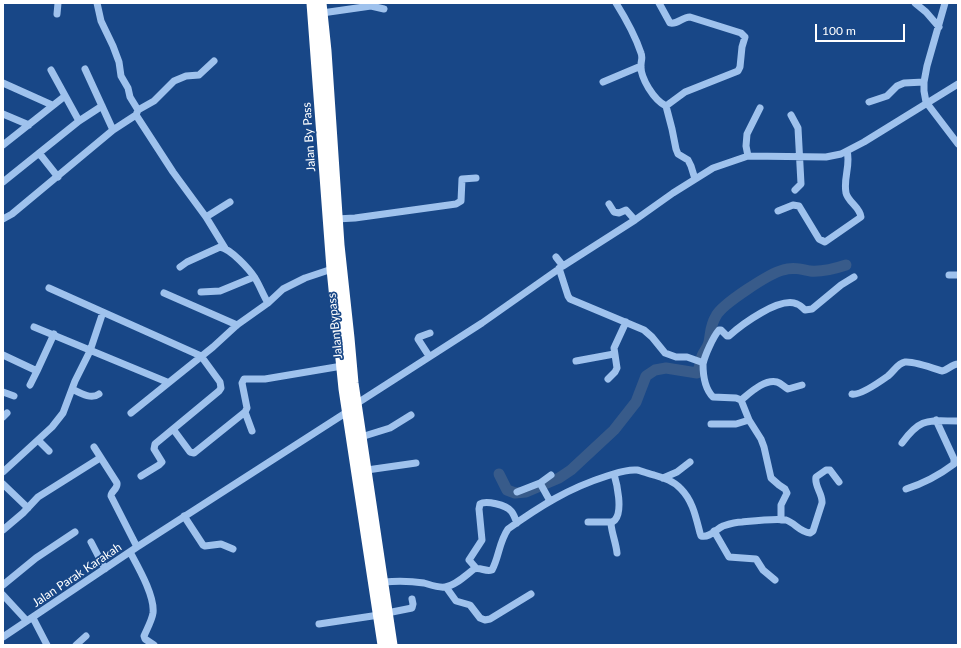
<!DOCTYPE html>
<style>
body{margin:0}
#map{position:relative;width:961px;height:648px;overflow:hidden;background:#184787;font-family:Lato,sans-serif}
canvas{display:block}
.frame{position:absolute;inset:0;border:4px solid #fff;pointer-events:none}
.scale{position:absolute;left:815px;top:24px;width:90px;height:18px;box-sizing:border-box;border:2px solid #fff;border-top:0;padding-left:5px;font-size:12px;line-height:14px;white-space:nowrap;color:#fff;-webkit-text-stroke:3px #184787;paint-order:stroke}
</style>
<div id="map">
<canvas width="961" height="648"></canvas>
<div class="frame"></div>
<div class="scale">100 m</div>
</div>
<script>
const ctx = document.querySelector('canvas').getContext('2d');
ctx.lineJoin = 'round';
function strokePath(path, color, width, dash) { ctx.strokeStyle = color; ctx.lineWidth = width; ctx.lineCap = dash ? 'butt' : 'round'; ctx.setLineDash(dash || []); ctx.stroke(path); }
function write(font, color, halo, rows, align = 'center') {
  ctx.font = font + ' Lato,sans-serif'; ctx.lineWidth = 3.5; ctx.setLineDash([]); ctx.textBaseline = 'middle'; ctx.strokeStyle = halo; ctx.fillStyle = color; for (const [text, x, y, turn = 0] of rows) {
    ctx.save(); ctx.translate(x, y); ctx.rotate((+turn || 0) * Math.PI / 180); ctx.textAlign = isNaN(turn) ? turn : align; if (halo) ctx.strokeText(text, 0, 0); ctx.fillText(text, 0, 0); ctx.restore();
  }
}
const river = new Path2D(`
 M 499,474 L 507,490 L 515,493 L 526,492 L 559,478 L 571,470 L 614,430 L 636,402 L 646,376 L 655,370 L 666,368 L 697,373 C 700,368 700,362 702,356 C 704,351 708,347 709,342 C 711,332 710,326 716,316 C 722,304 770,273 783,270 C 792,267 801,269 810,271 C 823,272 834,269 846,265`);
const minor = new Path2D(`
 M 616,3 C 626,19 635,35 641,53 C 643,58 641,60 641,65 C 640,78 654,100 666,106 L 672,129 L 676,149 L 678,154 L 688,160 L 691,166 L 695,179
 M 659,3 L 670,23 C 677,25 682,17 690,17 L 741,33 L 745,37 L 742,47 L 740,67 L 738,71 L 685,92 L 666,106
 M 915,3 L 926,12 L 939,27
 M 945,3 L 927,66 L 924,82 L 924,91 L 926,102 L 958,144
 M 322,13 L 371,6 L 384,9
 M 57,14 L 58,3
 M 85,69 L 113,130
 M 51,70 L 79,121
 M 603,82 L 641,66
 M 3,83 L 52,105
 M 869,102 L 887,96 L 897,86 L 904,83 L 924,82
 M 138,110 L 154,101 L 174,81 L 186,76 L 199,75 L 214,61
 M 3,114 L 29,125
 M 136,115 L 173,172 L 206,217
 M 791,115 L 798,128 L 801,184 L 795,190
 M 3,145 L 65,96
 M 39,153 L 58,177
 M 748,156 L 746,146 L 747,134 L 760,108
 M 3,182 L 79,121 L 102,106
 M 609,204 L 614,212 L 619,213 L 626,210 L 635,220
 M 778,211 L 793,205 L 799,206 L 819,239 L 825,242 L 861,217 C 860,207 848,202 846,193 C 843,178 851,165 847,151
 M 3,219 L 12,214 L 113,130 L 136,115 L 138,110 L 130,97 L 128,88 L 121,76 L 119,62 L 113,46 L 101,21 L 97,3
 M 336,219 L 355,218 L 456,204 L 461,201 L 462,179 L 476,178
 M 225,248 L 206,217 L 230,202
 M 556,257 L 563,266
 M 180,267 L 187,262 L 220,247 C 231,249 249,269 255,278 C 260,286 263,295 268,303
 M 559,268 L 568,296 L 570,299 L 644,330 L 652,337 L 665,353 L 676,357 L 687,357 L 701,362 L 703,364 C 703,375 705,389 713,397 L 736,398 L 741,400 L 749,420 L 761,439 L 764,447 L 771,478 L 779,485 L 785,489 L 787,493 L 781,505 L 781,520
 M 949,275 L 958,275
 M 49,288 L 201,356 L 220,382 L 221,388 L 219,391 L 155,444 L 154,449 L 162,462 L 159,465 L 141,476
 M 201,292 L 220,291 L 254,277
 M 164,293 L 237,325
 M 34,327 L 167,382
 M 3,355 L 37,371 L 54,334
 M 429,356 L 418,339 L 419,337 L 430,333
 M 576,361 L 614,354
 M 703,364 C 705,355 713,337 719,330 L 721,330 L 727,336 L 729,336 C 741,325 780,296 797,304 C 800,305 803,308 805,310 L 812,309 L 841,285 L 854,277
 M 608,379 L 615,372 L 617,368 L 614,348 L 626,322
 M 30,385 L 37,371
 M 72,389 C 80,393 91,400 99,394
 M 3,392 L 14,396
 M 852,394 C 860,396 881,381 888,376 C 894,371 898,363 905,362 C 914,361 933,368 942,371 C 948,370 952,364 958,364
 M 741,400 C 750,393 764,379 777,382 C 781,383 784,387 788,389 L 802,385
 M 245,412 L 252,431
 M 131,413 L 213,347 L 237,325 L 268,303 L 283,289 L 305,278 L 332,269
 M 3,417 L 7,413
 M 711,424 L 736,424 L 749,420
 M 173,429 L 190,452 L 194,453 L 245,412 L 247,408 L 242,383 L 244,379 L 265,379 L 342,366
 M 361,437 L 390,428 L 411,415
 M 38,440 L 49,451
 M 902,443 C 921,417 928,421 958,421
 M 94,447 L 117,483 C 118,489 111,491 111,496 L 137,547
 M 367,470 L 416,463
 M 3,472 L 52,427 L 63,413 L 75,381 L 90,351 L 103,312
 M 614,474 C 617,484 623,511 615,520 C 613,521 612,522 611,524 C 612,534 616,543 617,553
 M 663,478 L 677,472 L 690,462
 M 540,483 L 550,501
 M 3,484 L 28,508
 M 906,489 C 925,483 938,476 954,464 L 954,459 L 936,420
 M 517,492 L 540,483 L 551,475
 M 184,516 L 203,545 L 205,546 L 221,544 L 233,549
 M 588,522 L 611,522
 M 3,530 L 23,513 L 38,497 L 100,458
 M 714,531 L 729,557 L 756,559 L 763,570 L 775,580
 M 91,542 L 105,569
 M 130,552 C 138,567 155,596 153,613 C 152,620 147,629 144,636 L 145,639 L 154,645
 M 476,568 L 469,560 L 482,540 L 479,509 L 480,504 C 486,500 506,505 511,511 C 514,514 515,519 517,523
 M 384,582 C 397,581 410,581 424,583 C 431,585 438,588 445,587 C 455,586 466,575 474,569 C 481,567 485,572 492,570 C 499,557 499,542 508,529 C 540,506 569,488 607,476 C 617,473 626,469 637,470 C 642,471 649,474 654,475 C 664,478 674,481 681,489 C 693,501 696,518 700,533 L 701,536 C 710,538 716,529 723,526 C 729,524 736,522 742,522 C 752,521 776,518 786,520 C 795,523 800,532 810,533 L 813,531 L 822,503 C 823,494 814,486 816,477 L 826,470 L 830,470 L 839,482
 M 3,585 L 36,558 L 75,532
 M 446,587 L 456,601 L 470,605 L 480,618 L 485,620 L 490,619 L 531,594
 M 3,595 L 27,621
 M 387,613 L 412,608 L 413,604 L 412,599
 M 33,618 L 47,645
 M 319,624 L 379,615
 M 3,637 L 137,547 L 347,412 L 356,404 L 482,323 L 563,266 L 635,220 L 673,193 L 713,168 L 748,156 L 826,157 L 841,154 L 864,142 L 958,84
 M 76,645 L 86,636`);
const highway = new Path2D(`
 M 312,3 L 332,269 L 344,389 L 383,645
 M 321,3 L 326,51 L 339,245 L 349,338 L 353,383 L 392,645`);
const streetNames = [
 ["Jalan By Pass",309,137,-94],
 ["Jalan Bypass",335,326,-96],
 ["Jalan Parak Karakah",77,575,-34]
];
strokePath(river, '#385b8a', 11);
strokePath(minor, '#9fc2ed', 7);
strokePath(highway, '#fff', 11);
write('12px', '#fff', '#184787', streetNames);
</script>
